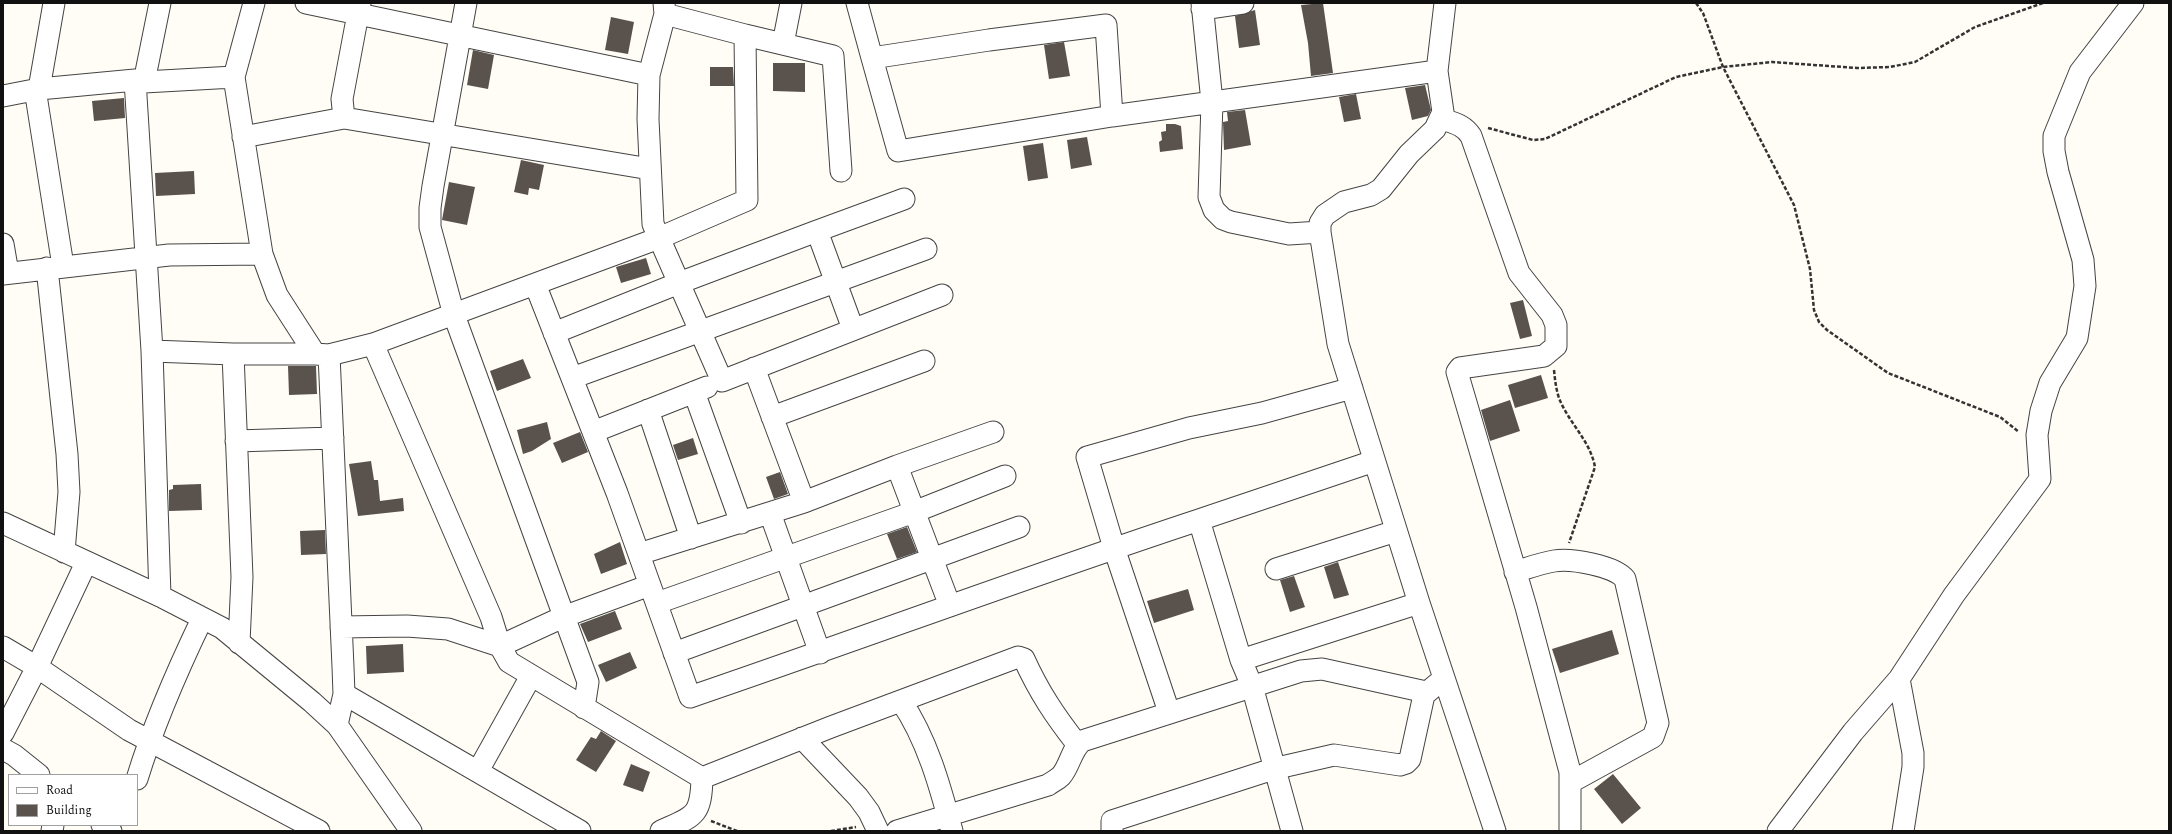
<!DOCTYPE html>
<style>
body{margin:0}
#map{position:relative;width:2172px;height:834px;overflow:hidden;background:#fffdf5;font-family:Spectral,serif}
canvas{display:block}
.frame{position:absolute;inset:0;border:4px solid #111;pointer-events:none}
.legend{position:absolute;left:8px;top:774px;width:130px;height:52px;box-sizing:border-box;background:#fff;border:1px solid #a0a0a0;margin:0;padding:5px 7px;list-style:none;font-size:12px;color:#111}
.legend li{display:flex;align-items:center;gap:8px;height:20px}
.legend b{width:20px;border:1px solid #a0a0a0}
</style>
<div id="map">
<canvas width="2172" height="834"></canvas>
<div class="frame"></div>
<ul class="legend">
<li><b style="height:5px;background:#fff"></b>Road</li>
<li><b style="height:11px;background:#5a524d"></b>Building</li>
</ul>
</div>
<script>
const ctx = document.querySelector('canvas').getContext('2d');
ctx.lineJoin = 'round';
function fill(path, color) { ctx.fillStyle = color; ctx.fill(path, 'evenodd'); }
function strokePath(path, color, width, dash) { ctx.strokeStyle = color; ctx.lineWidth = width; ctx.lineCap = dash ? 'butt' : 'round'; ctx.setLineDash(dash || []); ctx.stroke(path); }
const building = new Path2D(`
 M 1323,3 L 1333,73 L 1311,76 L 1308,43 L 1301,5 Z
 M 1255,10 L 1260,45 L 1239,48 L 1235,16 Z
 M 611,17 L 634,22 L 628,54 L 605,50 Z
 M 1064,42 L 1070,76 L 1049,79 L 1044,45 Z
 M 473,50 L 494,55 L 488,89 L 467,85 Z
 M 773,63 L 805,63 L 805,92 L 773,91 Z
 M 710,67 L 733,67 L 734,86 L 710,86 Z
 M 1425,85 L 1431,110 L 1428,116 L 1412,120 L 1405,88 Z
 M 1356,94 L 1361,119 L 1344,122 L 1339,97 Z
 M 124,98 L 125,118 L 94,121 L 92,101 Z
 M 1245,110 L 1251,145 L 1224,150 L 1223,122 L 1228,121 L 1227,112 Z
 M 1166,124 L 1175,124 L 1181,126 L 1183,149 L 1160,152 L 1159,142 L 1162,140 L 1161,132 L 1166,131 Z
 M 1087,137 L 1092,165 L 1071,169 L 1067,140 Z
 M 1043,143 L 1048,178 L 1028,181 L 1023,146 Z
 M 521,160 L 544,165 L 539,190 L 529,188 L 528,195 L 514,192 Z
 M 194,171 L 195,194 L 156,196 L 155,173 Z
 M 449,182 L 475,187 L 467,225 L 442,220 Z
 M 646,258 L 651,274 L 621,283 L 616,267 Z
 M 1523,300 L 1532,336 L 1520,339 L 1510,303 Z
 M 523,359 L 531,378 L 497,391 L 490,371 Z
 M 288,366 L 316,366 L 317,394 L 289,395 Z
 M 1541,375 L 1548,398 L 1515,408 L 1508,385 Z
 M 1510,400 L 1520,431 L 1490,441 L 1481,410 Z
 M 547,422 L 551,439 L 532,451 L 523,454 L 517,430 Z
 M 580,432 L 588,452 L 562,463 L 553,443 Z
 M 693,438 L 698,454 L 678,460 L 673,445 Z
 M 371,461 L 374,480 L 378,480 L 380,501 L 403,498 L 404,511 L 358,516 L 349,464 Z
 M 780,472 L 788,494 L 774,499 L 766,477 Z
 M 201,484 L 202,510 L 169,511 L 169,490 L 173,489 L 173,485 Z
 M 907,527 L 917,552 L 897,559 L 887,534 Z
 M 325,530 L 326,554 L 301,555 L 300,531 Z
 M 620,542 L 627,564 L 601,574 L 594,554 Z
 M 1338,562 L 1349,595 L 1334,599 L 1324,567 Z
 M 1294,576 L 1305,607 L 1290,612 L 1280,580 Z
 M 1188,589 L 1194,610 L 1154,623 L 1147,601 Z
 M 615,611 L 622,629 L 588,642 L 580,624 Z
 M 1612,630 L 1619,654 L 1560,673 L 1552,649 Z
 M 403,644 L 404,672 L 367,674 L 366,646 Z
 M 630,652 L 637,668 L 606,682 L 598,665 Z
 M 601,731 L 616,741 L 596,772 L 576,760 L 591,737 L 596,739 Z
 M 631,764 L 650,772 L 643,792 L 623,785 Z
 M 1613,774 L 1641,808 L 1622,824 L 1594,789 Z`);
const path = new Path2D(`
 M 1696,3 L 1703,13 L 1723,67 L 1794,205 L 1810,269 L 1814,310 L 1819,322 L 1827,330 L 1888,373 L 2000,417 L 2019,432
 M 1488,128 L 1533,140 L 1545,139 L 1676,77 L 1723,67 L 1772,62 L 1857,68 L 1890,67 L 1915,62 L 1975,27 L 2043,3
 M 1554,370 C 1555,380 1556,389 1559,398 C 1568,422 1590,440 1595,467 L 1569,543
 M 711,821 L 737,831
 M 831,831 L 856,827`);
const minor = new Path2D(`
 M 306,3 L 649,75 L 665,14 L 664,3
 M 360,3 L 342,99 L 344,118 L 650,169
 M 466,3 L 433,186 L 430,208 L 430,227 L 454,315 L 588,682 L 584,708
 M 857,3 L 872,58 L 989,40 L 1106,25 L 1112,116 L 898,151 L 872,58
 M 1202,3 L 1212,102 L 1209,197 L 1214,210 L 1223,219 L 1231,222 L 1289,234 L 1320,232
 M 1202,9 L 1243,3
 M 665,14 L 745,35
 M 783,44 L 791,3
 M 1437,71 L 1443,112 L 1435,129 L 1409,154 L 1381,189 L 1371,195 L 1344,202 L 1325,215 L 1320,223 L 1320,232 L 1338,344 L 1419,603 L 1495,831
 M 649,75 L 648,119 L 653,224 L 722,381 L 942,295
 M 234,77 L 254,3
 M 135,80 L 152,351
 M 144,82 L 160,3
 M 35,89 L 63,266
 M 39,89 L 54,3
 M 3,96 L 39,89 L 135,80 L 144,82 L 234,77 L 262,254
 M 1112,116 L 1437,71 L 1445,3
 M 1442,119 C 1454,123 1464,125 1471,136 L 1519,273 L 1552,315 L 1556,325 L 1556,346 L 1544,356 L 1460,368 L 1457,372 L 1526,607 L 1570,772 L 1570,831
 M 243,137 L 344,118
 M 817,231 L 904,199
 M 3,244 L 8,273
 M 47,268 L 67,454 L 69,492 L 64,552
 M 3,274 L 169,255 L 262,254 L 277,295 L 315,354 L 329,355 L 373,344 L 535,284 L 617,493 L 690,697 C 860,639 1029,576 1199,520 L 1241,660 L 1252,686 L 1292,831
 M 535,284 L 659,238 L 747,200 L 745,35 L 833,56 L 841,171
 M 554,333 L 679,283 L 817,231 L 853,329
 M 373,344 L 491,617 L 500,646 L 509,662 L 702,778 L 831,727 L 1018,657 L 1024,659 C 1039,692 1055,716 1077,744
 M 233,354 L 242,577 L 239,643
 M 329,355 L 343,667 L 344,694 L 337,725
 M 754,368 L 804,502
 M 572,378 L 926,249
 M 694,392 L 741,523
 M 648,410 L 691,538
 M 772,417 L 924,361
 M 593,432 L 707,387
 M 236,441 L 333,438
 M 897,466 L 950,606
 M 770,513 L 820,653
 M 1199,520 L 1374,461
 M 3,523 L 160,596 L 222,628 L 312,702 L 337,725 L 411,831
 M 639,554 L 804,502 L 897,466 L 993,432
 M 1276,569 L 1396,531
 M 1515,572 C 1528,568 1541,563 1554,561 C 1571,558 1615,566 1625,579 L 1658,723 L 1653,737 L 1571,782
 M 160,596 L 152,351 L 233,354 L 315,354
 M 657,603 L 914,512 L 1005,476
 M 341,627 L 407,626 L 448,629 L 500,646 L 563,617 L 650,585
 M 3,647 L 37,667 L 129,730 L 319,831
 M 674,653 L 1019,527
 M 1241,660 L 1419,603
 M 1899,679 L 1913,753 L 1913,767 L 1903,831
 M 344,694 L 580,831
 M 901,701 C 927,739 940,786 952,831
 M 1169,712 L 1114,548 L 1087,457 L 1189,428 L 1262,413 L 1352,388
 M 3,733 L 37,667 L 86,563
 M 802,738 L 858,797 L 869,812 L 878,831
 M 3,749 L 14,755 L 39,775
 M 478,771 L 531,676
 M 137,779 C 154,723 177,671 202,619
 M 102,825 L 111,831
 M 52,831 L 53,825
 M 661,831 C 694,816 701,817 702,778
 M 897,831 L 1048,785 C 1052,782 1057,780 1061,776 C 1070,766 1071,750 1082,741 L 1301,671 L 1322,669 L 1426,692
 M 1112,831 L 1112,821 L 1273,769 L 1334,755 L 1400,765 L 1406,763 L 1410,759 L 1424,695 L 1437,684
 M 1778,831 L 1853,732 L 1899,679 L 1954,595 L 2040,479 L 2037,435 L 2041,411 L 2050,383 L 2077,338 L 2085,286 L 2083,260 L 2058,172 L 2054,151 L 2054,136 L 2080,72 L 2133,3`);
fill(building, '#5a524d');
strokePath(minor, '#444', 23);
strokePath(path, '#333', 2.5, [4, 2]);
strokePath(minor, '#fff', 21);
</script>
